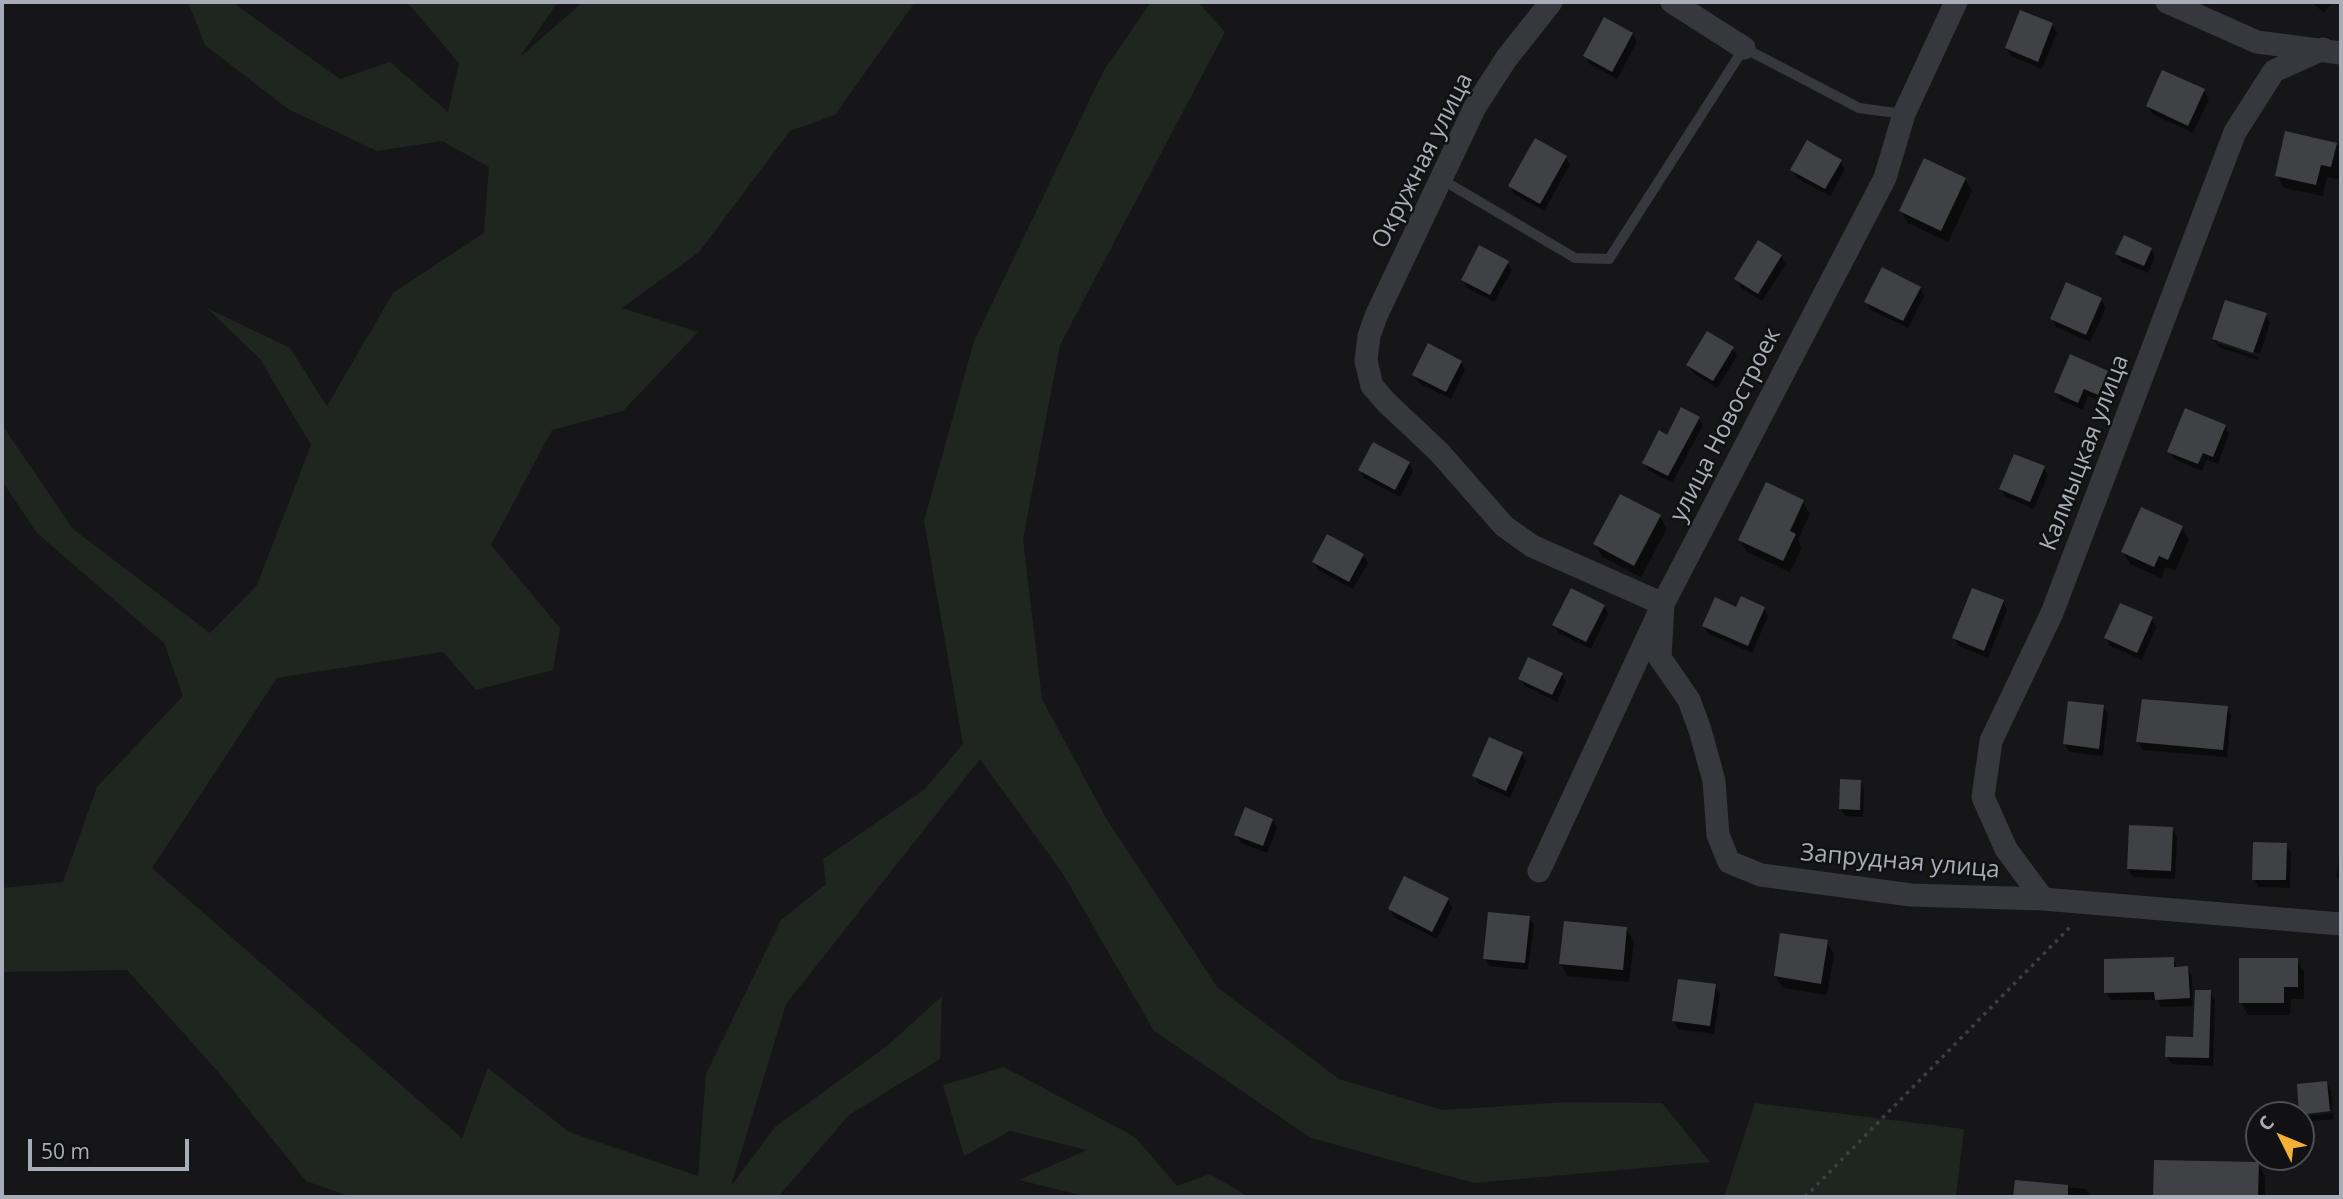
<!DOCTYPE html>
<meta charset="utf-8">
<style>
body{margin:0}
#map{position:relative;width:2343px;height:1199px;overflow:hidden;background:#161618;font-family:"Open Sans",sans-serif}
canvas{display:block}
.frame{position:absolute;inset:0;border:4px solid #a8adb8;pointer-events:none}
.north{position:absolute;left:2245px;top:1101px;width:70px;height:70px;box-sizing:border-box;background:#111113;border:2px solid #4d4f55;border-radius:50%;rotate:313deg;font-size:19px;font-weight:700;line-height:28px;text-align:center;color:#a8adb8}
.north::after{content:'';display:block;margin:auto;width:24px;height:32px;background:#f2b134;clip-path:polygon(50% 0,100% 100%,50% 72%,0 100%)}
.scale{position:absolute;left:28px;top:1139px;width:161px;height:32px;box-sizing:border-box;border:4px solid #a8adb8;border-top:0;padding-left:9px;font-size:21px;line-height:24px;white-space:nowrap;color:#a8adb8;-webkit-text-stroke:5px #111113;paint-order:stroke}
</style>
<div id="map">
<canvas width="2343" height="1199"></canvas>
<div class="frame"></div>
<div class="north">С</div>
<div class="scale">50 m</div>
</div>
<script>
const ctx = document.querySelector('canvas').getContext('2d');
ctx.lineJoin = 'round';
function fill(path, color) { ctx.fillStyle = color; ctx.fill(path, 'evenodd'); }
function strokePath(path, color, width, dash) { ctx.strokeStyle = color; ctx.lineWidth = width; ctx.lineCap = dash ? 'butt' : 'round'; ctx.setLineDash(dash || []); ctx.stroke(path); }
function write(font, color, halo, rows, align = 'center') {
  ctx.font = font + ' "Open Sans",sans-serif'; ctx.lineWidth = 5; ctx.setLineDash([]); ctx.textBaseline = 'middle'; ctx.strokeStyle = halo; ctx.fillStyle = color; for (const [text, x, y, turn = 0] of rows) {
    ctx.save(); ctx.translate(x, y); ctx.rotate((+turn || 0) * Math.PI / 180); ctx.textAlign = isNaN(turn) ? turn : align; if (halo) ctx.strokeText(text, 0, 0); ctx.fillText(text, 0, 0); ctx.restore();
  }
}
const green = new Path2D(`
 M 188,2 L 232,2 L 340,79 L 390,62 L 448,112 L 459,63 L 407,2 L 558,2 L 519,58 L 583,2 L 915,2 L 835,115 L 790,131 L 699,252 L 622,308 L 698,332 L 623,411 L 552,430 L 491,545 L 560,628 L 553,670 L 476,690 L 443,652 L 277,678 L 152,868 L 462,1138 L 488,1068 L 569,1132 L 698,1176 L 706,1074 L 781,920 L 826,884 L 823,859 L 924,790 L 963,744 L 924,521 L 974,341 L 1104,70 L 1151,2 L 1198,2 L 1225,32 L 1060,345 L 1023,539 L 1042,699 L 1106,818 L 1217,987 L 1339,1079 L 1443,1110 L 1567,1102 L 1662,1103 L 1710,1162 L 1474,1183 L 1311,1138 L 1154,1031 L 1063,874 L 980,759 L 786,1004 L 731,1186 L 775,1127 L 887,1046 L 942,996 L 940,1059 L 849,1115 L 778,1197 L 351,1197 L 306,1181 L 220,1074 L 127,970 L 2,972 L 2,888 L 63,882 L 97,787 L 183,696 L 164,643 L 37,533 L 2,481 L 2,425 L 73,529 L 210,633 L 257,585 L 311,445 L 260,359 L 207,308 L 290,348 L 327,406 L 393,293 L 484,233 L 489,167 L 442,141 L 377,151 L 288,109 L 205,45 Z
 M 1004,1067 L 1135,1137 L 1177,1186 L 1210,1174 L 1249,1197 L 1088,1197 L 1019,1180 L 1087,1150 L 1010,1131 L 964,1156 L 943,1085 Z
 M 1755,1103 L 1964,1129 L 1956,1197 L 1724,1197 Z`);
const shadow = new Path2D(`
 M 2311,2 L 2333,2 L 2324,13 Z
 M 2052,25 L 2057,33 L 2042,69 L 2011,56 L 2007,48 Z
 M 1632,34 L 1637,42 L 1617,79 L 1590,64 L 1585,56 Z
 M 2204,91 L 2209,99 L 2193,133 L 2152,114 L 2148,106 Z
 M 2287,133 L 2341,146 L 2341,180 L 2327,177 L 2323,196 L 2284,188 L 2277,175 Z
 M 1566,157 L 1570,165 L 1544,211 L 1514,194 L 1510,186 Z
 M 1840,161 L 1845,169 L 1830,196 L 1797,178 L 1792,170 Z
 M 1965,179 L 1972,191 L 1948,242 L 1908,223 L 1901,211 Z
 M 2151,249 L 2155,257 L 2148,273 L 2122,262 L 2117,254 Z
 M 1781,256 L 1786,264 L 1762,301 L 1740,287 L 1736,279 Z
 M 1507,262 L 1512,270 L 1494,302 L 1467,288 L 1463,280 Z
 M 1920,288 L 1924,296 L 1908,328 L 1871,310 L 1866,302 Z
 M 2101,300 L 2106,308 L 2090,342 L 2056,327 L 2052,319 Z
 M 2266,315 L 2270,323 L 2260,354 L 2217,339 L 2217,343 L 2259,357 L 2258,360 L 2218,347 L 2214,339 Z
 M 1732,348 L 1737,356 L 1717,388 L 1693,373 L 1688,365 Z
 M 1461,362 L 1465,370 L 1451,399 L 1419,383 L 1414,375 Z
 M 2107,372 L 2112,380 L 2102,402 L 2088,396 L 2083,410 L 2060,400 L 2056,392 Z
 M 1698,418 L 1703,426 L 1672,483 L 1648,470 L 1644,462 Z
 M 2225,426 L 2229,434 L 2218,464 L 2207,460 L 2202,471 L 2174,459 L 2169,451 Z
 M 1409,463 L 1413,471 L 1400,497 L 1364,478 L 1360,470 Z
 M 2043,468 L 2048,475 L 2034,509 L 2006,497 L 2001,489 Z
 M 1803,502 L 1810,514 L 1798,540 L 1802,548 L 1790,572 L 1747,552 L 1740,540 Z
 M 1660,517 L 1667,529 L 1641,577 L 1602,557 L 1595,544 Z
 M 2182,528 L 2189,540 L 2175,571 L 2166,567 L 2161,578 L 2130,564 L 2123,552 Z
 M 1363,555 L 1368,563 L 1353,589 L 1318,570 L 1314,562 Z
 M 2003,602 L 2007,610 L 1988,658 L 1959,646 L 1954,638 Z
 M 1604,606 L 1608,614 L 1591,649 L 1559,633 L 1554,625 Z
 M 1764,608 L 1768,616 L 1752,653 L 1709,634 L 1704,626 L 1737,609 Z
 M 2152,619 L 2156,627 L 2142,660 L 2110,646 L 2106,638 Z
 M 1562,674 L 1566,682 L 1557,702 L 1525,686 L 1520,679 Z
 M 2103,706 L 2108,714 L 2103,756 L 2069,752 L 2065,744 Z
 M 2227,708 L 2231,716 L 2227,757 L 2143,750 L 2138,742 Z
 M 1521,753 L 1526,761 L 1510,798 L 1479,784 L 1474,776 Z
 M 1860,782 L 1864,790 L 1863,817 L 1845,816 L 1841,809 Z
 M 1272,820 L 1277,828 L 1267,853 L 1241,843 L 1236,835 Z
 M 2172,829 L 2177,837 L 2175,879 L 2133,877 L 2128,869 Z
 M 2286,845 L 2291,853 L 2290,888 L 2259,887 L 2254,879 Z
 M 2340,849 L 2341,849 L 2341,884 L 2337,876 Z
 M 1448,900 L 1452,908 L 1437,939 L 1394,917 L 1390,909 Z
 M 1529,918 L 1534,925 L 1528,970 L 1489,966 L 1485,958 Z
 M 1626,929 L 1634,941 L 1629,982 L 1568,976 L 1561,964 Z
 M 1827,942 L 1834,954 L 1827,995 L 1783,988 L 1775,976 Z
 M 2173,959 L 2177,967 L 2187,968 L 2192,976 L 2193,1006 L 2161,1007 L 2157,1000 L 2111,1000 L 2106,992 Z
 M 2297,960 L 2304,972 L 2304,999 L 2291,999 L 2290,1015 L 2248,1015 L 2241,1002 Z
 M 1715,986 L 1720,994 L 1714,1034 L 1678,1029 L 1674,1021 Z
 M 2210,992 L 2215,1000 L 2213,1066 L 2172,1064 L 2167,1057 L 2195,1038 Z
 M 2327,1083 L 2331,1091 L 2333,1109 L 2302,1113 L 2302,1116 L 2299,1086 Z
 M 2333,1113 L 2334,1119 L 2306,1122 L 2302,1116 Z
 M 2155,1162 L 2258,1164 L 2265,1176 L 2265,1197 L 2154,1197 Z
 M 2017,1182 L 2086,1189 L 2091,1197 L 2015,1197 Z`);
const building = new Path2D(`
 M 2020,10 L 2053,23 L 2038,62 L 2005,48 Z
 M 1604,17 L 1633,33 L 1612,72 L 1583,56 Z
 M 2162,70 L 2205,89 L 2188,126 L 2146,106 Z
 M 2285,131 L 2337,143 L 2331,167 L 2321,165 L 2316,185 L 2275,176 Z
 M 1535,138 L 1567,156 L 1540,204 L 1508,186 Z
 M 1807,140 L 1842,160 L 1825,189 L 1790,170 Z
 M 1924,158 L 1966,178 L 1941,231 L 1899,211 Z
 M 2124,235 L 2152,248 L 2144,266 L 2115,254 Z
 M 1758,240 L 1782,255 L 1758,294 L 1734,279 Z
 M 1479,245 L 1509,261 L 1490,295 L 1461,280 Z
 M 1882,267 L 1921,287 L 1903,321 L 1864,302 Z
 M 2066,282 L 2102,298 L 2086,335 L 2050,319 Z
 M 2225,300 L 2267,313 L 2253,353 L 2212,339 Z
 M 1707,331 L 1734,347 L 1713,381 L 1686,365 Z
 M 1428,343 L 1462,361 L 1446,392 L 1412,375 Z
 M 2070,354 L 2108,371 L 2098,395 L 2084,389 L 2078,403 L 2054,392 Z
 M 1681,407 L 1700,417 L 1668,476 L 1642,463 L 1659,430 L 1667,435 Z
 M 2185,408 L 2226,425 L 2213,457 L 2203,453 L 2198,464 L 2167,452 Z
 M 1373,442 L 1410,462 L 1395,490 L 1358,470 Z
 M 2014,454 L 2045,466 L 2030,502 L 1999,489 Z
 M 1766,482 L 1804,500 L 1790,531 L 1796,534 L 1783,561 L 1738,540 Z
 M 1620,494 L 1661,515 L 1634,566 L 1593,544 Z
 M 2141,507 L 2183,526 L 2168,560 L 2159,556 L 2154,567 L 2121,552 Z
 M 1327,534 L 1364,554 L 1349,582 L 1312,562 Z
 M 1571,588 L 1605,605 L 1586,642 L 1552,625 Z
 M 1972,588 L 2004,600 L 1984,651 L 1952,638 Z
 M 1741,596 L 1765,607 L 1748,646 L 1702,626 L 1715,597 L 1736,607 Z
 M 2120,603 L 2153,617 L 2137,653 L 2104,638 Z
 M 1528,657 L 1563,673 L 1552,695 L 1518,679 Z
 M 2142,699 L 2228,706 L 2223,750 L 2136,742 Z
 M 2068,701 L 2104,705 L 2099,749 L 2063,744 Z
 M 1489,737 L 1523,752 L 1506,791 L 1472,776 Z
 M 1840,779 L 1861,780 L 1860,810 L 1839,809 Z
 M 1245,807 L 1273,819 L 1263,846 L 1234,835 Z
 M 2129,825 L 2173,827 L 2171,871 L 2127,869 Z
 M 2253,842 L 2287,843 L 2286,880 L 2252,880 Z
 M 1404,876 L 1449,898 L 1432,932 L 1388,909 Z
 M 1488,912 L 1530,916 L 1525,963 L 1483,959 Z
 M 1564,921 L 1627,927 L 1623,970 L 1559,964 Z
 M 1780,933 L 1828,940 L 1821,984 L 1774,976 Z
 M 2174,957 L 2174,967 L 2188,966 L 2190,998 L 2155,1000 L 2154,992 L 2104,993 L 2104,959 Z
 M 2239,958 L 2298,958 L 2298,987 L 2284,987 L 2284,1003 L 2239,1003 Z
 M 1678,979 L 1716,984 L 1710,1026 L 1672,1021 Z
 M 2195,990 L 2211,990 L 2209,1058 L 2165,1057 L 2166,1036 L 2193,1037 Z
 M 2327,1081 L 2330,1111 L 2299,1115 L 2297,1084 Z
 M 2154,1160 L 2259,1162 L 2258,1197 L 2153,1197 Z
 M 2015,1180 L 2068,1185 L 2068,1197 L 2013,1197 Z`);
const path = new Path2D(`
 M 1805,1197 L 2073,924`);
const service = new Path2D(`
 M 1441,179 L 1575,258 L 1609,259 L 1744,48 L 1859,108 L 1904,114`);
const minor = new Path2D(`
 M 1551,2 L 1506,59 L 1475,107 L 1376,316 L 1369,336 L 1366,361 L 1372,386 L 1387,403 L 1439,452 L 1504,526 L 1532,546 L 1663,604 L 1660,658 L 1689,700 L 1700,730 L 1714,781 L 1718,835 L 1729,862 L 1761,875 L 1911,895 L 2043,899 L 2341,924
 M 1672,2 L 1744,48
 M 2167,2 L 2257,42 L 2341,53
 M 1539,871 L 1663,604 L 1885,178 L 1904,114 L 1956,2
 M 2043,899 L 2006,849 L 1983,797 L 1991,741 L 2052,613 L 2235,132 L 2274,71 L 2323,49`);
const streetNames = [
 ["Окружная улица",1423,161,-63],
 ["улица Новостроек",1726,425,-63],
 ["Калмыцкая улица",2085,453,-69],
 ["Запрудная улица",1900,862,5]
];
fill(green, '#1e261f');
fill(shadow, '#0007');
fill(building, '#404145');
strokePath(path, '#3d3f44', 3.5, [3.5, 5]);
strokePath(service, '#37383d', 10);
strokePath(minor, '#37383d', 23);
write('24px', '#a8adb8', '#111113', streetNames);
</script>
